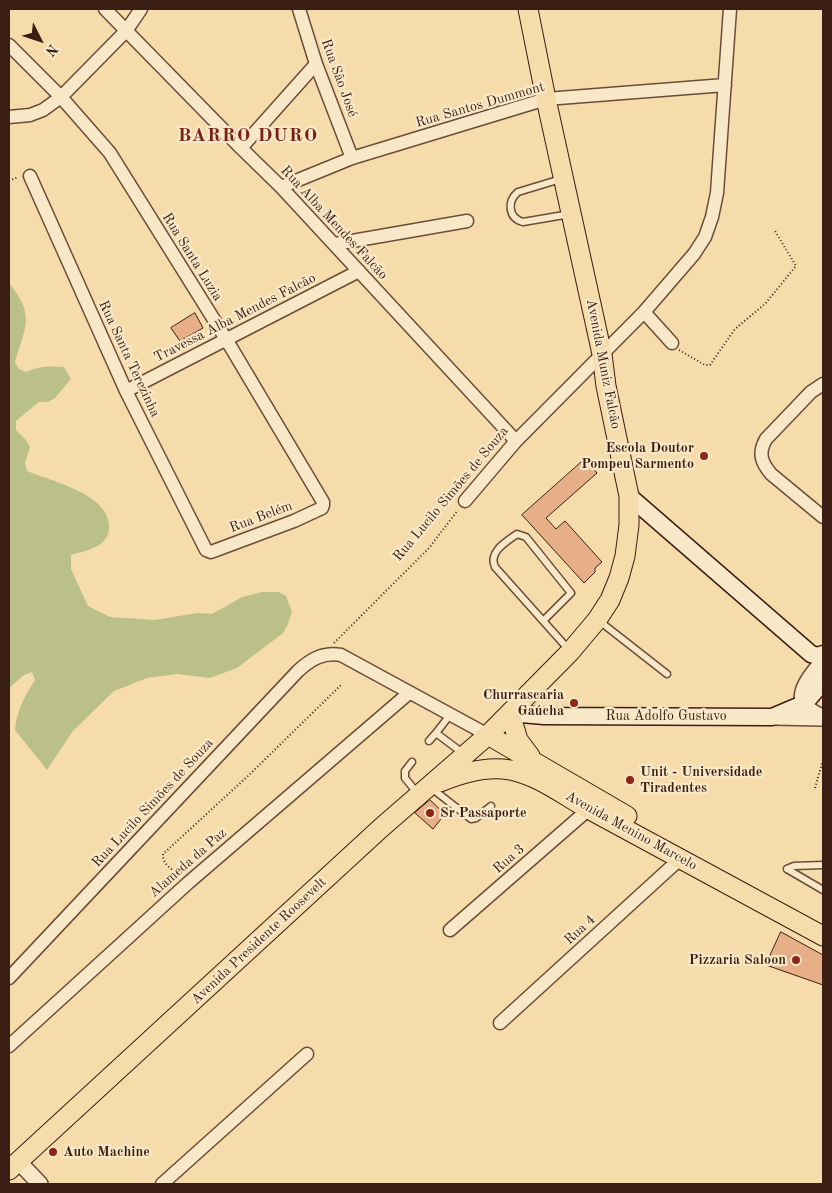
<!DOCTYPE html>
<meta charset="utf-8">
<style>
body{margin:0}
#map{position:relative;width:832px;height:1193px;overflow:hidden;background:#f6dbab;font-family:"Old Standard TT",serif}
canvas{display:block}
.frame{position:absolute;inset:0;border:10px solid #3a1e14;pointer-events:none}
.north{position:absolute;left:15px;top:15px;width:50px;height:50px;-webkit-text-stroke:4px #f9e8c8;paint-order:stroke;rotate:131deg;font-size:14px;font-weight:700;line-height:20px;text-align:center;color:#3a1e14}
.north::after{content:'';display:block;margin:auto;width:18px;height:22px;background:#3a1e14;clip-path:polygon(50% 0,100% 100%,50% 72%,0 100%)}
</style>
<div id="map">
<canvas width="832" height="1193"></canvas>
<div class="frame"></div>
<div class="north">N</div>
</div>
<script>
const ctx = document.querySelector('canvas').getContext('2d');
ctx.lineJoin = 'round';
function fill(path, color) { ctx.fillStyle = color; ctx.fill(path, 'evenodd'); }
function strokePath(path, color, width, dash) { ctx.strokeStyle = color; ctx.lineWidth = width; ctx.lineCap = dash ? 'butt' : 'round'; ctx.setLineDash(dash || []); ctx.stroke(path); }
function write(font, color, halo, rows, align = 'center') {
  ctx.font = font + ' "Old Standard TT",serif'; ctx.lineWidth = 4.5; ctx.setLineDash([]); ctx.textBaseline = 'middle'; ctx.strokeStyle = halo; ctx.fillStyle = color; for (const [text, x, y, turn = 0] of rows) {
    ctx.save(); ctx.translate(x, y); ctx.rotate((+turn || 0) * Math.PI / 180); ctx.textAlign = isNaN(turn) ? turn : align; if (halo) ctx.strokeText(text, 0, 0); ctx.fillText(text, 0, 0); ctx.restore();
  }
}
const green = new Path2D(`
 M 9,283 C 35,315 26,325 15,362 L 19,369 L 26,372 C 38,366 51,366 64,367 L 71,379 L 55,398 L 48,402 L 39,402 L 16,421 L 16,430 L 26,440 L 30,447 L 25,463 L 27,471 C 51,481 106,493 109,524 C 111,547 88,550 71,555 L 71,569 L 88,606 L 110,617 L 155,620 L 197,613 L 212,614 L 242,597 L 262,592 L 279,592 L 286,596 L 292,612 L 287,626 L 283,633 L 237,668 L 210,678 L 177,674 L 147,678 L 114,691 L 72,732 L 47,770 L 15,730 C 17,710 24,697 35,680 L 32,672 L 24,675 L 9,688 Z`);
const building = new Path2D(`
 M 195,313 L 203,328 L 180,341 L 171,328 Z
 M 585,459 L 597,473 L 546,518 L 556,529 L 565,521 L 602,562 L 595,568 L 595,572 L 584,583 L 522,515 Z
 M 430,800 L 445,814 L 433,829 L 415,813 Z
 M 781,932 L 823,955 L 823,985 L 766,965 Z`);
const path = new Path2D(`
 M 9,181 L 18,177
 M 679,350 L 705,365 L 710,365 L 735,329 L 765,304 L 796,266 L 775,231
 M 334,643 L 429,548 L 458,510
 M 815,788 L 823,760
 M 180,876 C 173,870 162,864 163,854 L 249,775 L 341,685`);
const service = new Path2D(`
 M 561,179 L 518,192 C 507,201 508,218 523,222 L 570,214
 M 544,620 L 571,593 L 526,537 L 517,534 C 506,542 488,552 495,567 L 570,651
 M 598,620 L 667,674
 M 436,733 L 450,715
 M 429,741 L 436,733 L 464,754
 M 412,762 L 405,771 L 405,778 L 418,794
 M 430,787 L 471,819 L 476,818 L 491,806
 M 787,869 L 823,890
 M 787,869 L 794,866 L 823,865`);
const minor = new Path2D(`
 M 105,9 L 241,148 L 281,187 L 516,441
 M 299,9 L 316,64 L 352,158
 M 9,45 L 61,97 L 110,153 L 226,339 L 323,502 L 323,505 L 322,508 L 294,521 L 211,552 L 206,550 L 126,391 L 30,176
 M 9,117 L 30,115 L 43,110 L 61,97 L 126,31 L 141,9
 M 241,148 L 316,64
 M 281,187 L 352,158 L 546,99 L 725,85
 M 335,244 L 467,221
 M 644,312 L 672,343
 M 823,384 L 811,392 L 766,439 C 758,453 761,462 771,474 L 823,517
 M 126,391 L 359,271
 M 465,501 L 516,441 L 644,312 L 694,254 L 705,237 L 712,217 L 717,193 L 730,9
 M 450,930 L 589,809
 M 9,978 L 298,671 C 311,659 323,652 341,655 L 488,735
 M 500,1023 L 680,859
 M 9,1046 L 188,883 L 409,693
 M 162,1184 L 307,1054`);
const tertiary = new Path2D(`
 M 823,661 C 807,681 786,703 823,717
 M 773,717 L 823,718
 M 19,1162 L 40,1184`);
const secondary = new Path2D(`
 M 629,496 L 811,654 L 818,656 L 823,654
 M 510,713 L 544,716 L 772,717 L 805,703 L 823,682`);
const primary = new Path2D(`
 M 510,713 L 518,740 L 530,756
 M 488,735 L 627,816
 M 440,782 C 459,774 481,767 503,769 C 535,772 564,796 592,811 C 669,852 746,894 823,936
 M 9,1170 L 382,827 L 488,735 L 570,652 L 597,620 L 610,600 L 619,578 L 625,556 L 629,525 L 629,496 L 606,386 L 602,354 L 546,99 L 528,9`);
const markers = [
 [704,456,5,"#8f2418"],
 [574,703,5,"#8f2418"],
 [630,780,5,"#8f2418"],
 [430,813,5,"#8f2418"],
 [796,960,5,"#8f2418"],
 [53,1152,5,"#8f2418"]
];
const streetNames = [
 ["Rua São José",339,78,70],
 ["Rua Santos Dummont",480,105,-16],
 ["Rua Alba Mendes Falcão",334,223,47],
 ["Rua Santa Luzia",192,257,58],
 ["Travessa Alba Mendes Falcão",235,318,-27],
 ["Rua Santa Terezinha",129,359,65],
 ["Avenida Muniz Falcão",603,364,79],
 ["Rua Lucilo Simões de Souza",451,494,-50],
 ["Rua Belém",261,517,-21],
 ["Rua Adolfo Gustavo",666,716],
 ["Rua Lucilo Simões de Souza",153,803,-47],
 ["Avenida Menino Marcelo",631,831,29],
 ["Rua 3",509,859,-41],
 ["Alameda da Paz",188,863,-41],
 ["Rua 4",580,930,-43],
 ["Avenida Presidente Roosevelt",259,941,-43]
];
const poiNames = [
 ["Escola Doutor",694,448],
 ["Pompeu Sarmento",694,464],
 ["Churrascaria",564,695],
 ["Gaúcha",564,711],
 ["Unit - Universidade",640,772,"left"],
 ["Tiradentes",640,788,"left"],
 ["Sr Passaporte",440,813,"left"],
 ["Pizzaria Saloon",786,960],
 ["Auto Machine",63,1152,"left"]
];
const districtNames = [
 ["BARRO DURO",248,136]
];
fill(green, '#bbc089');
fill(building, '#e6af87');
strokePath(building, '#3a1e14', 1);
strokePath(service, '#694d3a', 9);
strokePath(minor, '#694d3a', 15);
strokePath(tertiary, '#694d3a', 18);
strokePath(secondary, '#3a1e14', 19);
strokePath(primary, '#3a1e14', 21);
strokePath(path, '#3a1e14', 2, [1, 2.5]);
strokePath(service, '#f9e8c8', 6);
strokePath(minor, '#f9e8c8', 12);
strokePath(tertiary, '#f9e8c8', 15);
strokePath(secondary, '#f9e8c8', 16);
strokePath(primary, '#f6dbab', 19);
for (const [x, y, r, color] of markers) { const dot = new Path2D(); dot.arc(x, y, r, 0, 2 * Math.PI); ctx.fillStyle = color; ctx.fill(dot); strokePath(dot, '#f9e8c8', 2); }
write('14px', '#3a1e14', '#f9e8c8', streetNames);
write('bold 14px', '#3a1e14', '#f9e8c8', poiNames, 'right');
ctx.letterSpacing = '1px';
write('bold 19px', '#7a1f14', '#f9e8c8', districtNames);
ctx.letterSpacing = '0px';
</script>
